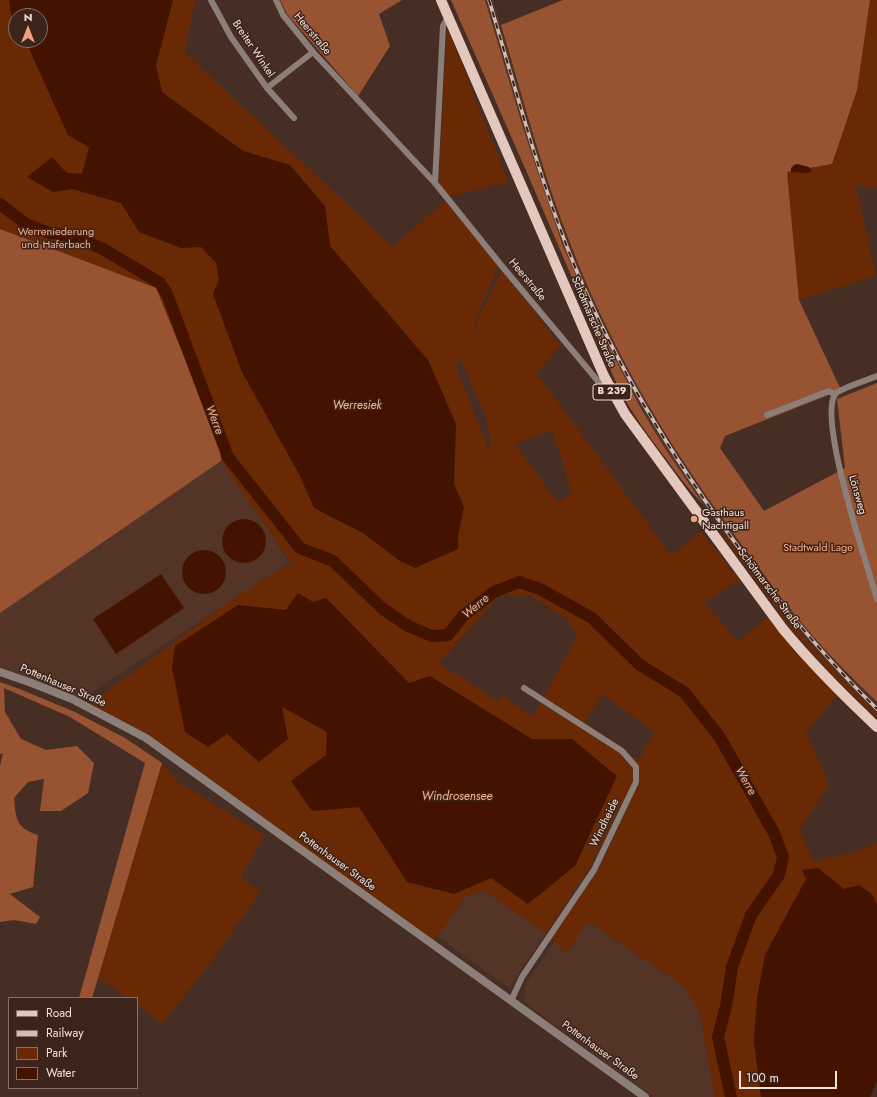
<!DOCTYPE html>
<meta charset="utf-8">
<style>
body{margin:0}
#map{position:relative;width:877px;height:1097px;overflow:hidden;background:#472e24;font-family:Jost,sans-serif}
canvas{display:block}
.legend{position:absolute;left:8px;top:997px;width:130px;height:92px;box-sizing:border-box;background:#3c241a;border:1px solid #847067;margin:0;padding:5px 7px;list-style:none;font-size:12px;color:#f1e1da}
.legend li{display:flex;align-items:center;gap:8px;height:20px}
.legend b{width:20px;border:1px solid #847067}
.north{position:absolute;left:8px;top:8px;width:40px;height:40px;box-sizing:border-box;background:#3c241a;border:1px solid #847067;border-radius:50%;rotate:0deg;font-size:11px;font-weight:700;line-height:16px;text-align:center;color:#f1e1da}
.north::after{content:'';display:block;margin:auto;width:14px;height:18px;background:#f1a17d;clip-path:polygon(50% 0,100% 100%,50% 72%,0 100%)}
.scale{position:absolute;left:739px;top:1071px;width:98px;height:18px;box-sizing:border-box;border:2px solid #f1e1da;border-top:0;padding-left:5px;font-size:12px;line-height:14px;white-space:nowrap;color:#f1e1da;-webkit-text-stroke:3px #3c241a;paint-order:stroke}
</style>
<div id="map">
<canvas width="877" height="1097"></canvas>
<ul class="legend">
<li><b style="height:5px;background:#e4c8bd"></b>Road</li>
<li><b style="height:5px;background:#cfbdb6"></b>Railway</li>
<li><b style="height:11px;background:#6a2905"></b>Park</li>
<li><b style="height:11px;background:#441300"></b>Water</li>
</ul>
<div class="north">N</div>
<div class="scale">100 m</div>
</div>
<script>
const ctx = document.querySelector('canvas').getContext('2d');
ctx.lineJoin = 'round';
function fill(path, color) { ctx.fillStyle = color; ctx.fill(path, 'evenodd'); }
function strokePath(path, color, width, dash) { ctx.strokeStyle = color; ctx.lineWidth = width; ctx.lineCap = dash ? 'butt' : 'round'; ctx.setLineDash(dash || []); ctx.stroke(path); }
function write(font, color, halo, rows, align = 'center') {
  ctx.font = font + ' Jost,sans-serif'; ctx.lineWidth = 3; ctx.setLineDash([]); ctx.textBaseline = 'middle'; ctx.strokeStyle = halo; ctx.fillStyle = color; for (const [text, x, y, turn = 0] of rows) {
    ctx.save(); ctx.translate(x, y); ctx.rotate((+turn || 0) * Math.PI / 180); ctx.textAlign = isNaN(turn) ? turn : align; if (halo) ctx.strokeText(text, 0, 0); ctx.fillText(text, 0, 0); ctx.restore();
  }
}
const built = new Path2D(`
 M 485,0 L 493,0 L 549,188 L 570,245 L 607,328 L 652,413 L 676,451 L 725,523 L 796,617 L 849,676 L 877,704 L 877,713 L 843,679 L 800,631 L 760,581 L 703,504 L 664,447 L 640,407 L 601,331 L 563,246 L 525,134 Z
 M 223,455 L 289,563 L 81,700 L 0,669 L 0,613 Z
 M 484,891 L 546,933 L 509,988 L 437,936 L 466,897 Z
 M 587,921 L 684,986 L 699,1010 L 715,1097 L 653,1097 L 524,1002 L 526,983 L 555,941 L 566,953 Z`);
const green = new Path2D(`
 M 0,0 L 9,0 L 11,14 L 16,24 L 16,40 L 25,40 L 31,51 L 68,135 L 89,147 L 82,174 L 67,173 L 53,192 L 72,189 L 121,203 L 139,232 L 181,248 L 201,247 L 216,263 L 219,280 L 214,295 L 242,372 L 299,474 L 314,508 L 363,533 L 400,561 L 458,549 L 458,536 L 464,507 L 454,484 L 456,424 L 428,360 L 330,246 L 325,206 L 290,165 L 243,151 L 162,92 L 156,65 L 173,0 L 195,0 L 185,53 L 393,247 L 445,201 L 498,266 L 465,347 L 502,270 L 560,345 L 537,374 L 671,555 L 701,532 L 740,580 L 704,602 L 738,641 L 768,617 L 778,630 L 837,695 L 806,732 L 829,785 L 799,830 L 814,862 L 866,849 L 877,841 L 877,904 L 872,894 L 844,889 L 818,868 L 806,879 L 765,955 L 757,998 L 754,1041 L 761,1097 L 715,1097 L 699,1010 L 684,986 L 588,921 L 566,953 L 551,937 L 598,871 L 632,798 L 625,796 L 590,867 L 546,933 L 484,891 L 466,897 L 432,943 L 174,753 L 88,705 L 240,594 L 291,563 L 221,461 L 221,459 L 14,234 L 0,229 ZM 460,358 L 485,415 L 488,426 L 491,449 L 489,450 L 456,366 ZM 552,430 L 572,493 L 557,502 L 515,444 ZM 298,593 L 313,602 L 326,598 L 409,683 L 430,676 L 532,739 L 572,739 L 528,904 L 491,878 L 454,894 L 407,882 L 359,807 L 312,811 L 291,781 L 326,755 L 327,732 L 281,706 L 259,762 L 227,733 L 238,605 L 286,610 ZM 529,595 L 567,619 L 577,634 L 572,646 L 533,717 L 502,696 L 498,701 L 439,663 L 499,596 ZM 602,694 L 655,732 L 638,761 L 619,745 L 584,722 Z
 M 870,0 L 877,0 L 877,188 L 856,185 L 876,276 L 799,300 L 787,172 L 832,164 L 857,90 Z
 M 447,27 L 508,182 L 448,197 L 439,181 Z
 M 719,526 C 745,562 771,597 799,631 C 824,660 850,687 877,713 L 877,718 L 836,679 L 815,656 L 791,628 L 728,543 Z
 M 162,763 L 178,782 L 264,835 L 241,878 L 260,892 L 220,950 L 163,1023 L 137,1005 L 137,998 L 127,998 L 98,977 Z`);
const forest = new Path2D(`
 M 280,0 L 402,0 L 379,14 L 390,46 L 358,96 L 287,14 Z
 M 451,0 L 485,0 L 525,134 L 563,246 L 601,331 L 640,407 L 664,447 L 703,504 C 688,489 676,472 664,456 C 640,425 618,394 606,357 L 528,175 Z
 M 563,0 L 870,0 L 857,90 L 832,164 L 787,172 L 799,300 L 841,390 L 725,436 L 720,448 L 764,511 L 845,468 L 837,399 L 877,383 L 877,702 C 849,675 821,647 796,616 C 779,596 764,574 748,553 C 676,458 613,355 570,243 C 542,172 523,98 501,25 Z
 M 0,229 L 156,288 L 220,445 L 221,461 L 0,613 Z
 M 0,682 L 22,690 L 75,712 L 125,738 L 162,763 L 92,998 L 79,998 L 145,763 L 70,717 L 4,688 L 5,712 L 21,739 L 46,750 L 77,746 L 94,763 L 88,793 L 61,811 L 40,811 L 44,779 L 28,782 L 14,798 C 16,819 16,828 38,835 L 33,887 L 10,894 L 40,917 L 36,924 L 14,920 L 0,922 L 0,766 L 3,753 L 0,754 Z`);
const water = new Path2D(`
 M 9,0 L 173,0 L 156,65 L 162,92 L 243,151 L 290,165 L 325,206 L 330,246 L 428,360 L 456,424 L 454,484 L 464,507 L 458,536 L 458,549 L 415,568 L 400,561 L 363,533 L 314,508 L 299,474 L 242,372 L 213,294 L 219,279 L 216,263 L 201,247 L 181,248 L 139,232 L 121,203 L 72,189 L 53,192 L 27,177 L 52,157 L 67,173 L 82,174 L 89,147 L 68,135 L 25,40 L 40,40 L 40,16 L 16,16 L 16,24 L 11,14 Z
 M 797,164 L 809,167 L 812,172 L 806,173 L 791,172 L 791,168 L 794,165 Z
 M222 541a22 22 0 1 1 44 0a22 22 0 1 1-44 0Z
 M182 572a22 22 0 1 1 44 0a22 22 0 1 1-44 0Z
 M 161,574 L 184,608 L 116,654 L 93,619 Z
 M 298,593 L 313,602 L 326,598 L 409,683 L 430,676 L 532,739 L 572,739 L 617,776 L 575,866 L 528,904 L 491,878 L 454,894 L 407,882 L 359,807 L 312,811 L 291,781 L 326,755 L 327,732 L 282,707 L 288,739 L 259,762 L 227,734 L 208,747 L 185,732 L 172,668 L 175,646 L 238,605 L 286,610 Z
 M 818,868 L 844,889 L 859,885 L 872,894 L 877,904 L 877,1081 L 870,1097 L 761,1097 L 754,1041 L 757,998 L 765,955 L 806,879 L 802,870 Z`);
const river = new Path2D(`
 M 0,204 L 26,224 L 50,233 L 73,236 L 103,249 L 160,283 L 167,294 L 228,457 L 300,548 L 333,561 L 383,609 L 408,626 L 432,636 L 448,635 L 463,616 L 494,592 L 519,582 L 540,589 L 592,618 L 640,665 L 684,692 L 719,736 L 774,833 L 783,857 L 779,875 L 751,915 L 732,967 L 726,1006 L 718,1037 L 731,1097`);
const minor = new Path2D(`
 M 211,0 L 231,37 L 267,88 L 313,52
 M 276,0 L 283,15 L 313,52 L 435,183 L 501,265 L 597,380 L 608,385
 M 267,88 L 294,118
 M 435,183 L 443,26 L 448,17
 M 877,376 C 870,379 839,389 835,394 C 818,421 867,564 877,599
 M 767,415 L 829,391 L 835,395
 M 511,1001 L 522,977 L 594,870 L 636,782 L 636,767 L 622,751 L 524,688`);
const tertiary = new Path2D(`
 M 0,672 L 29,682 L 72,699 L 146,738 L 645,1097`);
const primary = new Path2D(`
 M 441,0 L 604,376 L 625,414 L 783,629 C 812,664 844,696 877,727`);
const rail = new Path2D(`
 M 489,0 C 514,83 536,167 567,247 C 611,360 675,463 748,560 C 787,612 830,663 877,709`);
const markers = [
 [694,519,4,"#f1a17d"]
];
const shields = [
 [612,392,38]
];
const shieldNames = [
 ["B 239",612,392]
];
const streetNames = [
 ["Heerstraße",312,34,50],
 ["Breiter Winkel",253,49,56],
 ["Heerstraße",527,280,50],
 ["Schötmarsche Straße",593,322,67],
 ["Lönsweg",857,495,74],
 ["Schötmarsche Straße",769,589,53],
 ["Pottenhauser Straße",63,686,23],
 ["Windheide",605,823,-64],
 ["Pottenhauser Straße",337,862,36],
 ["Pottenhauser Straße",600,1051,36]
];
const parkNames = [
 ["Werreniederung",56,232],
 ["und Haferbach",56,245],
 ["Stadtwald Lage",818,548]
];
const poiNames = [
 ["Gasthaus",702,513],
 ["Nachtigall",702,526]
];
const waterNames = [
 ["Werresiek",357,406],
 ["Werre",214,420,69],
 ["Werre",476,607,-40],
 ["Werre",745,781,60],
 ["Windrosensee",457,797]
];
fill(built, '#533426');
fill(green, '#6a2905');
fill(forest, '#985333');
fill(water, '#441300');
strokePath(river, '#441300', 12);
strokePath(minor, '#8c7f79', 6);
strokePath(tertiary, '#8c7f79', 8);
strokePath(primary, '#e4c8bd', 10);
strokePath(rail, '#cfbdb6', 3.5);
strokePath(rail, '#3c241a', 2, [6]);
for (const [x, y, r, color] of markers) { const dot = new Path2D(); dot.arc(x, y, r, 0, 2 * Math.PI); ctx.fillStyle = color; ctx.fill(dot); strokePath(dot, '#3c241a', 1.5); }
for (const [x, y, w] of shields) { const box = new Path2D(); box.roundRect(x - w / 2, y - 8, w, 16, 3); ctx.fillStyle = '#3c241a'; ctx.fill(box); strokePath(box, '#f1e1da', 1); }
write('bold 10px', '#f1e1da', null, shieldNames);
write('11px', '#f1e1da', '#3c241a', streetNames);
write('11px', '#fcac89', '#3c241a', parkNames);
write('11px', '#f1e1da', '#3c241a', poiNames, 'left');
write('italic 12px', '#fead8a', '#3c241a', waterNames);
</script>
